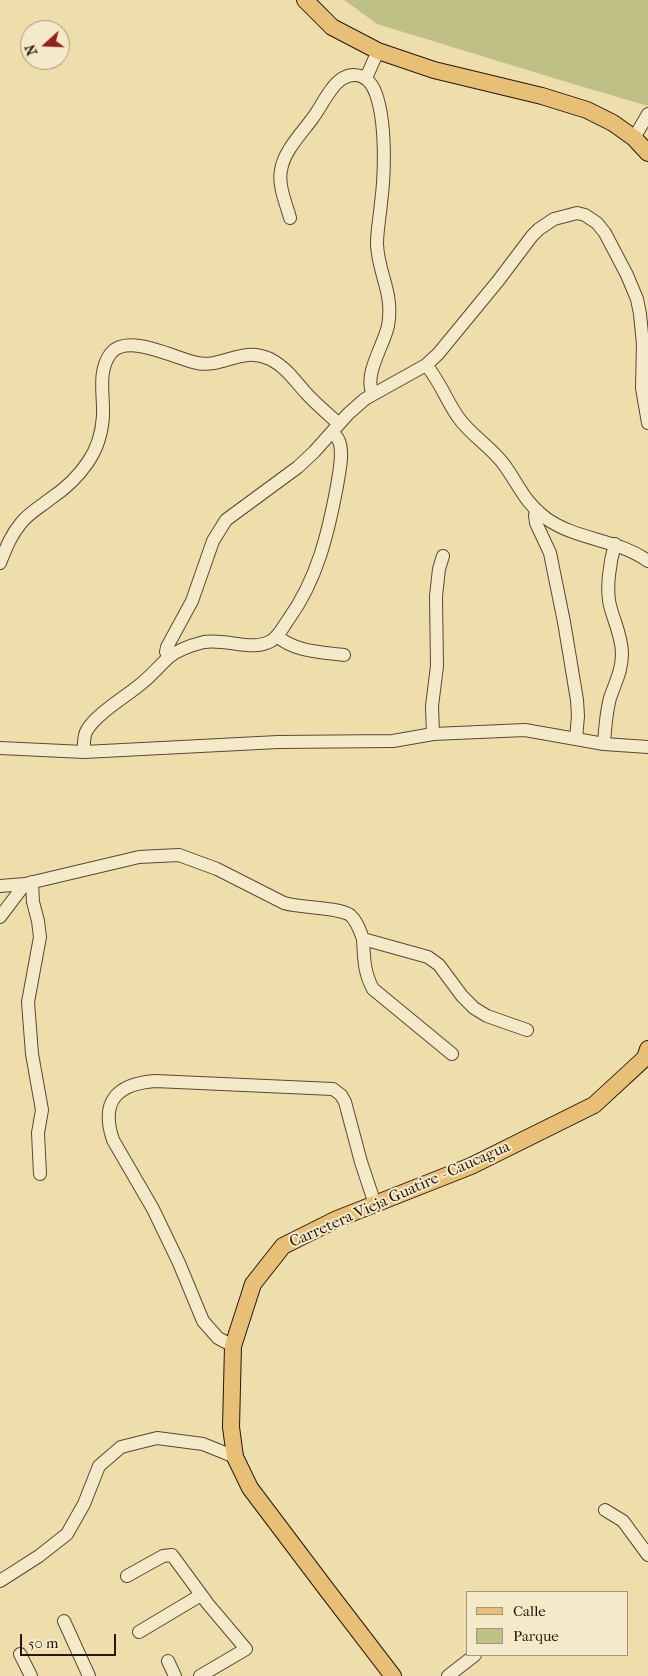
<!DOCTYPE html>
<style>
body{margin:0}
#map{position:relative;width:648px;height:1676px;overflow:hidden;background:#eedeac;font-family:"IM FELL French Canon",serif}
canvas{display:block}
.legend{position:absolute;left:466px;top:1591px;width:162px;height:65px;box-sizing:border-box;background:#f4eac9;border:1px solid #a3957d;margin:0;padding:6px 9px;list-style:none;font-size:15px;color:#29160c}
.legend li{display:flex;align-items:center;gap:10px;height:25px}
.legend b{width:25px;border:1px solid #a3957d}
.north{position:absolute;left:20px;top:20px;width:50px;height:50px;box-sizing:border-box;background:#f4eac9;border:1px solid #a3957d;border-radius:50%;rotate:250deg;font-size:14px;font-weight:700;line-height:20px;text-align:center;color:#29160c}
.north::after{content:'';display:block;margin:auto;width:18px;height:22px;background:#8f2418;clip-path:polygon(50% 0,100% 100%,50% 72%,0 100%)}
.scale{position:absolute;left:20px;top:1634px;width:96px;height:22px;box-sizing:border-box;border:2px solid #29160c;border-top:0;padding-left:6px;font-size:15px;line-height:18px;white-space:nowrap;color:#29160c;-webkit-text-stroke:4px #f4eac9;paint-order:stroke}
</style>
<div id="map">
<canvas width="648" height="1676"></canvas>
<ul class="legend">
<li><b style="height:6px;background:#e7bf76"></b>Calle</li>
<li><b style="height:14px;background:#bec086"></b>Parque</li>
</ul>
<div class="north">N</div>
<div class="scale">50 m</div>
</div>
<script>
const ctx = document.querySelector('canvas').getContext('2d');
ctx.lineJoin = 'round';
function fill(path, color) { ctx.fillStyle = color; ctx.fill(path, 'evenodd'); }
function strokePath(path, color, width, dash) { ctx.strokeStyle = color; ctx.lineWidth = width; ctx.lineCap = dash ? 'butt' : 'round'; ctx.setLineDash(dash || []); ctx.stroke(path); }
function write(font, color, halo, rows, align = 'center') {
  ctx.font = font + ' "IM FELL French Canon",serif'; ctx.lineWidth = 4; ctx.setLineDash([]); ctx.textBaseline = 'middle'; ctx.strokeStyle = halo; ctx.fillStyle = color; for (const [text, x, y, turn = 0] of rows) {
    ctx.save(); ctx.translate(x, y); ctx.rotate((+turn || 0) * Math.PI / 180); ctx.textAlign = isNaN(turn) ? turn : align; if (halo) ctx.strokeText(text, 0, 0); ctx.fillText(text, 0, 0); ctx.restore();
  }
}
const green = new Path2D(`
 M 344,0 L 648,0 L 648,106 L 560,80 L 377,24 Z`);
const minor = new Path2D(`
 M 366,78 L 378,51
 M 634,138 L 648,114
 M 290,218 C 286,203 278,186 281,170 C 284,151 301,134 312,119 C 319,110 324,99 331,90 C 345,70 367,69 376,94 C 386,122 385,173 381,203 C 380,216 377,230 377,244 C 378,274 394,292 388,326 C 384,345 363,375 373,394
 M 426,365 C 440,381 446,400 458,417 C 471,436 492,447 505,466 C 520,487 525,503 547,519 C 577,540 617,539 648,561
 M 538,511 L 535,515 L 536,523 L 550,553 L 564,622 L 577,700 L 578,716 L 576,739
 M 0,563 C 6,548 11,535 21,523 C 29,513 40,507 50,499 C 65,489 78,477 88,462 C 97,449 102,432 103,416 C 104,395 97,371 111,353 C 128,333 174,358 197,363 C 224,368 241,346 270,359 C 286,367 295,381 306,393 C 316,404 328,414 339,424
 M 277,636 C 295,652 322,652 344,655
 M 169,657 L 166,652 L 167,647 L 192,601 L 213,541 L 226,520 L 298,467 L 314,452 L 348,414 L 365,399 L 426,365 L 438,354 L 498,281 L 532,236 L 539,229 L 554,219 L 577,213 L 585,215 L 597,223 L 605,233 L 627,275 L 637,299 L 640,314 L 643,344 L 642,388 L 648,423
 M 433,734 L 432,706 L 437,666 L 436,596 L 439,569 L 443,556
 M 604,744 C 605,729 606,713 610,698 C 615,683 622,671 622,654 C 622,637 615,624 611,609 C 605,591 610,561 615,544
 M 0,748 L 84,752 L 278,742 L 393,741 L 433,734 L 525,730 L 604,744 L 648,747
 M 84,752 C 84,745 83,736 87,730 C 97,713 127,696 142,683 C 152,675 160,665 169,657 C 179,649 192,645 204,642 C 226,638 252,652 271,641 C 279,636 283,627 288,620 C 317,580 328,534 337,486 C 339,473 343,457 340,444 C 339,439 336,436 332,432
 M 32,882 L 33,902 L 38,921 L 40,937 L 28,1002 L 32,1054 L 42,1110 L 38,1133 L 40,1174
 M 0,886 L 25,884 L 139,857 L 179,855 L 217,869 L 284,903 C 300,908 339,907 350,915 C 357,921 360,931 363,939 L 428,957 L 439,965 L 462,996 L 474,1008 L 487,1016 L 527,1030
 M 0,917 L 25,884
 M 363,939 C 364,958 364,973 373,989 L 452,1054
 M 233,1346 L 218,1338 L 203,1321 L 179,1263 L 153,1209 L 113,1140 C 100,1101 117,1084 155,1081 L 333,1089 L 341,1095 L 345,1102 L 361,1162 L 375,1204
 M 605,1510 L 623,1521 L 648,1555
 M 127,1576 L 163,1556 L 172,1555 L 208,1604 L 246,1649 L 200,1676
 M 0,1581 L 39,1556 L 67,1534 L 84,1504 L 99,1466 L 121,1447 L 157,1438 L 203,1444 L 235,1457
 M 64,1621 L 89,1676
 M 139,1632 L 201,1595
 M 20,1654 L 31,1676
 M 168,1661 L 175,1676
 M 448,1676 L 475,1655`);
const major = new Path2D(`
 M 305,0 L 332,27 L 378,51 L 434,70 L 542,96 L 587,110 L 613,123 L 634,138 L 648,153
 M 393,1676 L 327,1590 L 250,1488 L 235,1457 L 231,1427 L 233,1346 L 253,1284 L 283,1246 L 337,1219 L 471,1166 L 594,1105 L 645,1058 L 648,1049`);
const streetNames = [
 ["Carretera Vieja Guatire - Caucagua",400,1195,-24]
];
fill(green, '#bec086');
strokePath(minor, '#5a4834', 14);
strokePath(major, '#29160c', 18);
strokePath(minor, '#f4eac9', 12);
strokePath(major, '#e7bf76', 16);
write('16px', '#29160c', '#f4eac9', streetNames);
</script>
